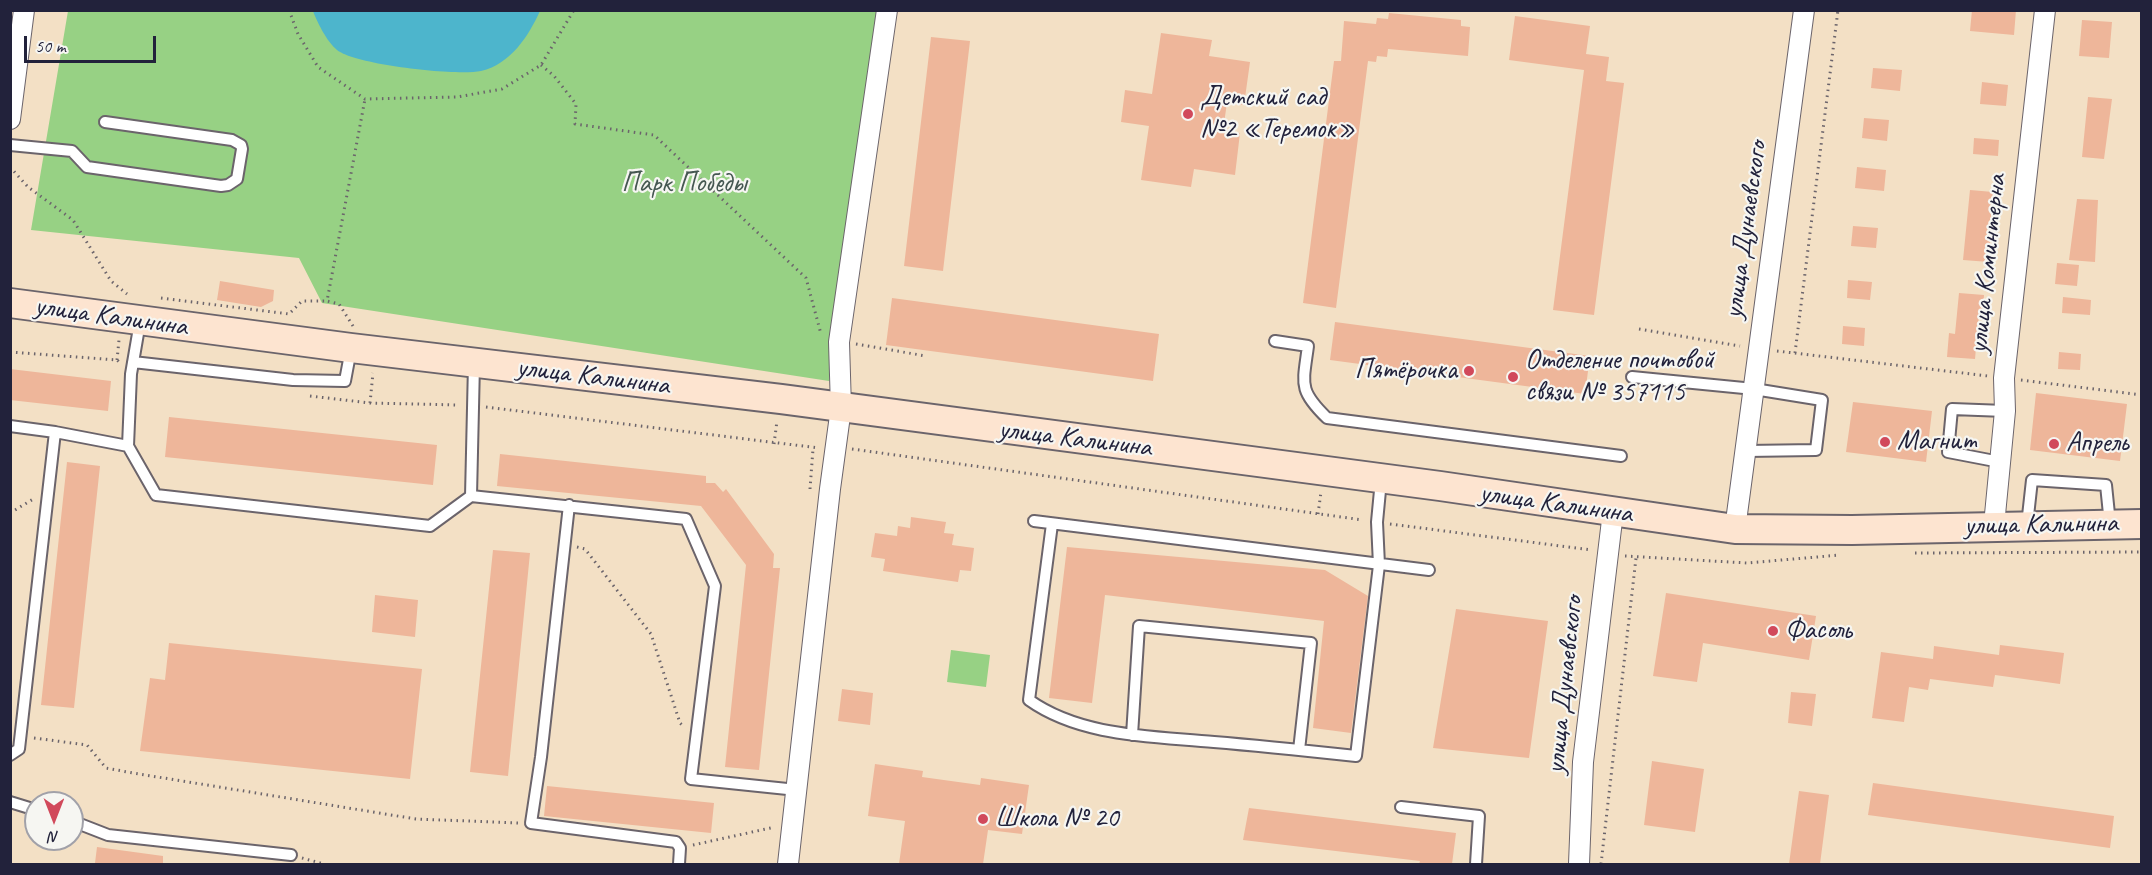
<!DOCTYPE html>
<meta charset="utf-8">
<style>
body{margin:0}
#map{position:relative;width:2152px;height:875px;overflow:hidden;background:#f3e0c5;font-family:Caveat,sans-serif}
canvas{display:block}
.frame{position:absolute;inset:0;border:12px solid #22223b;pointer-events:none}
.north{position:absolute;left:24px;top:791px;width:60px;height:60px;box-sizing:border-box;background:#f6f6f2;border:2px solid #a1a1a9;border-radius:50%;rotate:180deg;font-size:16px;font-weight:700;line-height:24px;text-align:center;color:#22223b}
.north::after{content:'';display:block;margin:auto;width:21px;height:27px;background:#d1495b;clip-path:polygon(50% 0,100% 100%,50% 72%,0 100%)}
.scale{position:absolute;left:24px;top:36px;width:132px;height:27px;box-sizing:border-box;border:3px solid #22223b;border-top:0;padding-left:8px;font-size:18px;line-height:21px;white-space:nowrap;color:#22223b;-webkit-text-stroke:4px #f6f6f2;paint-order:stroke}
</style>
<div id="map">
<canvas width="2152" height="875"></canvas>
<div class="frame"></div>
<div class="north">N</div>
<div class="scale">50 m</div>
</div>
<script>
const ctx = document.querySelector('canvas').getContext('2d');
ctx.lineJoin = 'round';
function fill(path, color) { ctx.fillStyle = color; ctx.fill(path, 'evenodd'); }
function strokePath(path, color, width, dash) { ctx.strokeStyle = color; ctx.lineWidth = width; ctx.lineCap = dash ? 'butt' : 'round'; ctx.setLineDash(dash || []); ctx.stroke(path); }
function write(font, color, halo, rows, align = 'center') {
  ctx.font = font + ' Caveat,sans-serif'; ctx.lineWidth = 4.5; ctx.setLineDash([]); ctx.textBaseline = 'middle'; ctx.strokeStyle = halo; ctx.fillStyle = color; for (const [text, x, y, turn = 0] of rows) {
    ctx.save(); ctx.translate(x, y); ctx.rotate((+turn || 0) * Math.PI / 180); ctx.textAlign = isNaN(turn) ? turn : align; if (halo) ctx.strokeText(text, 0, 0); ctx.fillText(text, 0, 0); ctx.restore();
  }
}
const green = new Path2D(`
 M 68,11 L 886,11 L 829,381 L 322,303 L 299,258 L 31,230 Z
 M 951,650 L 990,655 L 986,687 L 947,682 Z`);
const water = new Path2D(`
 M 313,11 L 313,10 L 540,11 C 529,35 511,64 481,71 C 456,76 356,65 337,50 C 327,42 317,22 313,11 Z`);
const building = new Path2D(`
 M 1972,10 L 2016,10 L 2014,35 L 1970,31 Z
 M 1389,13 L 1461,20 L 1461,26 L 1470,27 L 1468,56 L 1388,49 L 1387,57 L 1377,56 L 1376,62 L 1368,61 L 1336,308 L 1303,303 L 1334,61 L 1341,61 L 1344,21 L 1376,24 L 1377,18 L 1388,19 Z
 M 1515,16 L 1590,26 L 1586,54 L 1609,57 L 1606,81 L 1624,83 L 1594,315 L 1553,310 L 1584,70 L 1509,60 Z
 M 2082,20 L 2112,22 L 2109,58 L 2079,56 Z
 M 1161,33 L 1212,40 L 1209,56 L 1250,62 L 1244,105 L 1227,103 L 1223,130 L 1240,133 L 1235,175 L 1194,169 L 1191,187 L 1141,180 L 1149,126 L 1121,122 L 1125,90 L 1152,94 Z
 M 931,37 L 970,41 L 943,271 L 904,266 Z
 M 1873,68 L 1902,70 L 1900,91 L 1871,88 Z
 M 1982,82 L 2008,85 L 2006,106 L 1980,104 Z
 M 2088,97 L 2112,99 L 2104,159 L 2082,157 Z
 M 1864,118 L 1889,120 L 1887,141 L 1862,138 Z
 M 1974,138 L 1999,140 L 1998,156 L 1973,154 Z
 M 1857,167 L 1886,170 L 1884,191 L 1855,188 Z
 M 1970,190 L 1993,192 L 1989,262 L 1963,260 Z
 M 2077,199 L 2098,200 L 2095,262 L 2069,260 Z
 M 1853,226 L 1878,228 L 1876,248 L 1851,246 Z
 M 2057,263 L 2079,265 L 2077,286 L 2055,284 Z
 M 1848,280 L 1872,282 L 1870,300 L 1847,298 Z
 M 220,281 L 274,290 L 273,301 L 261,307 L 217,300 Z
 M 1959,293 L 1984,295 L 1983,315 L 1979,314 L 1975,359 L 1947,357 L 1949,333 L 1955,334 Z
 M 2063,297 L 2091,300 L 2090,315 L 2062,313 Z
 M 892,298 L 1159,334 L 1153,381 L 886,345 Z
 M 1335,322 L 1590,356 L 1585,394 L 1330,360 Z
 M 1843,326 L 1865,328 L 1864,346 L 1842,344 Z
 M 2059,352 L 2081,354 L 2080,370 L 2058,369 Z
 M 10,369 L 111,381 L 108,411 L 10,400 Z
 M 2036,393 L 2127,404 L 2120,461 L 2030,450 Z
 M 1853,402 L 1932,411 L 1926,462 L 1846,452 Z
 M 169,417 L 437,445 L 433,485 L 165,457 Z
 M 500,454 L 706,476 L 706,483 L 715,483 L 723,492 L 726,489 L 774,554 L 773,568 L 780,568 L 759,770 L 725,767 L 746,565 L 701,506 L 497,486 Z
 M 67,462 L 100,466 L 74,708 L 41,705 Z
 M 911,517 L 946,522 L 944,533 L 954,534 L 952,545 L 974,548 L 971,571 L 960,570 L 958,582 L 883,571 L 885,559 L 871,557 L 875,533 L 897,536 L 898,526 L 910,528 Z
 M 1067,547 L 1325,570 L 1368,596 L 1351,733 L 1313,728 L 1324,621 L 1105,595 L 1092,703 L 1049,698 Z
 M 493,550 L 530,553 L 508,776 L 470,772 Z
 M 1666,593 L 1816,616 L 1809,660 L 1703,643 L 1697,682 L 1653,676 Z
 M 375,595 L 418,600 L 415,637 L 372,632 Z
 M 1456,609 L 1548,621 L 1529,758 L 1433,748 Z
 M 169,643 L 422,669 L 410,779 L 140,751 L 150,678 L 165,680 Z
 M 2000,645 L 2064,653 L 2060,684 L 1995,675 L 1993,687 L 1930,679 L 1928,690 L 1909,687 L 1904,722 L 1872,718 L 1881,652 L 1933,659 L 1934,646 L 1999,655 Z
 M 842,689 L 873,693 L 870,725 L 838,721 Z
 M 1791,692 L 1816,694 L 1812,726 L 1788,723 Z
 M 1652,761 L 1704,769 L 1695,832 L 1644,825 Z
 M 875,764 L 923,771 L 922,777 L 980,785 L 981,778 L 1029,785 L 1022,834 L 988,830 L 983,864 L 899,864 L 905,821 L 868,816 Z
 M 1873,783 L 2114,816 L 2110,848 L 1868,815 Z
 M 547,786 L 714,803 L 711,833 L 544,816 Z
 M 1799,791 L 1829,795 L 1820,864 L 1789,864 Z
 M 1249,808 L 1456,833 L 1452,864 L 1419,864 L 1420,861 L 1243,840 Z
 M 97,847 L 163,856 L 163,864 L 95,863 Z`);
const path = new Path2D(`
 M 289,10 L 298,34 L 318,67 L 365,99 L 457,97 L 502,89 L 541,65 L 574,10
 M 541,65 L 554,76 L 576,104 L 575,124 L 654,135 L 806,278 L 821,334
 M 10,167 L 28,187 L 73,220 L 111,281 L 127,294
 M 161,298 L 289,314 L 302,301 L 327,301
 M 353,326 L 339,304 L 327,301 L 365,99
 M 1639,329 L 1740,346
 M 856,344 L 926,356
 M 1777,351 L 1988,376
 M 10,352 L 117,360 L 120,363
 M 1795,353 L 1838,10
 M 117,360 L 119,340
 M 2021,380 L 2142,395
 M 310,396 L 370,403 L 459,405
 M 370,403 L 373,373
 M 486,407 L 819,448
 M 774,444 L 777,421
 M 852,449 L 1363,520
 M 810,489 L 813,449
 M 10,513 L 35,498
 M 1318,514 L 1321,492
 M 1390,524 L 1592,550
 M 577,547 L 585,549 L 651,634 L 680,723 L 684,727
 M 1915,553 L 2142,552
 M 1625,556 L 1747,563 L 1840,555
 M 34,738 L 87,745 L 106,768 L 133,773 L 416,819 L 519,823
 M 693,845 L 775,827
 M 302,858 L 324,864
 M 1601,864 L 1636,558`);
const service = new Path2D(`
 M 10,145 L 72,151 L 87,167 L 221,186 L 228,185 L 237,179 L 242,149 L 241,145 L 232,140 L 105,122
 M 1275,341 L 1308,346 C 1303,384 1298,390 1327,418 L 1621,456
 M 133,362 L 293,380 L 345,381 L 351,349
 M 1632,377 L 1754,389 L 1822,400 L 1816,450 L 1746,451
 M 10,426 L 55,432 L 19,749 L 10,755
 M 55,432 L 128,446 L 156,495 L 430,526 L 471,496 L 686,519 L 715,586 L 691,779 L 797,790
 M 128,446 L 131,374 L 140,322
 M 2000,462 L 1948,452 L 1952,409 L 2005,411
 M 471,496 L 474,364
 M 569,505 L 541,757 L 531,823 L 676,842 L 680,848 L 679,864
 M 1034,521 L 1429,570
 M 1052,524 L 1029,700 C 1081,737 1152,736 1214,742 C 1262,746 1309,751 1356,756 L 1379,565 L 1377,522 L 1381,480
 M 2027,525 L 2032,480 L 2106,485 L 2110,524
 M 1132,735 L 1139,626 L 1311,643 L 1299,750
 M 10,802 L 36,810
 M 1401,807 L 1479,816 L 1476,864
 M 72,821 L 108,835 L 291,855`);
const minor = new Path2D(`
 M 10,119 L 24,10
 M 1994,525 L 2005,411 L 2004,378 L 2045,10
 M 1735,529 L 1804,10
 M 788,864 L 830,489 L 841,408 L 839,342 L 887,10
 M 1579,864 L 1583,762 L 1613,512`);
const secondary = new Path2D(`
 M 10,303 L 351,348 L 781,399 L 1440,486 L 1735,529 L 1852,530 L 2142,524`);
const markers = [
 [1188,114,6,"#d1495b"],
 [1469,371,6,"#d1495b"],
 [1513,377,6,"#d1495b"],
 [1885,442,6,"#d1495b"],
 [2054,444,6,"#d1495b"],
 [1773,631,6,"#d1495b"],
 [983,819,6,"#d1495b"]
];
const poiNames = [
 ["Детский сад",1200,98],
 ["№2 «Теремок»",1200,130],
 ["Отделение почтовой",1525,361],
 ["связи № 357115",1525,393],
 ["Пятёрочка",1457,371,"right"],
 ["Магнит",1897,442],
 ["Апрель",2066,444],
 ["Фасоль",1785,631],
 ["Школа № 20",995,819]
];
const parkNames = [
 ["Парк Победы",684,184]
];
const streetNames = [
 ["улица Дунаевского",1746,230,-82],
 ["улица Коминтерна",1988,264,-84],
 ["улица Калинина",111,317,8],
 ["улица Калинина",593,377,7],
 ["улица Калинина",1075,439,7],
 ["улица Калинина",1556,504,8],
 ["улица Калинина",2041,525,-1],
 ["улица Дунаевского",1565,685,-84]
];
fill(green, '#97d184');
fill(water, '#4db5cc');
fill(building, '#eeb69a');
strokePath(service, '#6b646b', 14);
strokePath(minor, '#6b646b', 22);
strokePath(secondary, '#6b646b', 32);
strokePath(path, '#6b646b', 3, [1.5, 4.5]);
strokePath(service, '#fff', 10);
strokePath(minor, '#fff', 20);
strokePath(secondary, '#fde4d0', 28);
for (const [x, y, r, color] of markers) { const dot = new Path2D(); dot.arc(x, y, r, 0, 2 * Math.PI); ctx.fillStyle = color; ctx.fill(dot); strokePath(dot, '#f6f6f2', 2); }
write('28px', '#22223b', '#f6f6f2', poiNames, 'left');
write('28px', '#455751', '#f6f6f2', parkNames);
write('28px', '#22223b', '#f6f6f2', streetNames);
</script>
